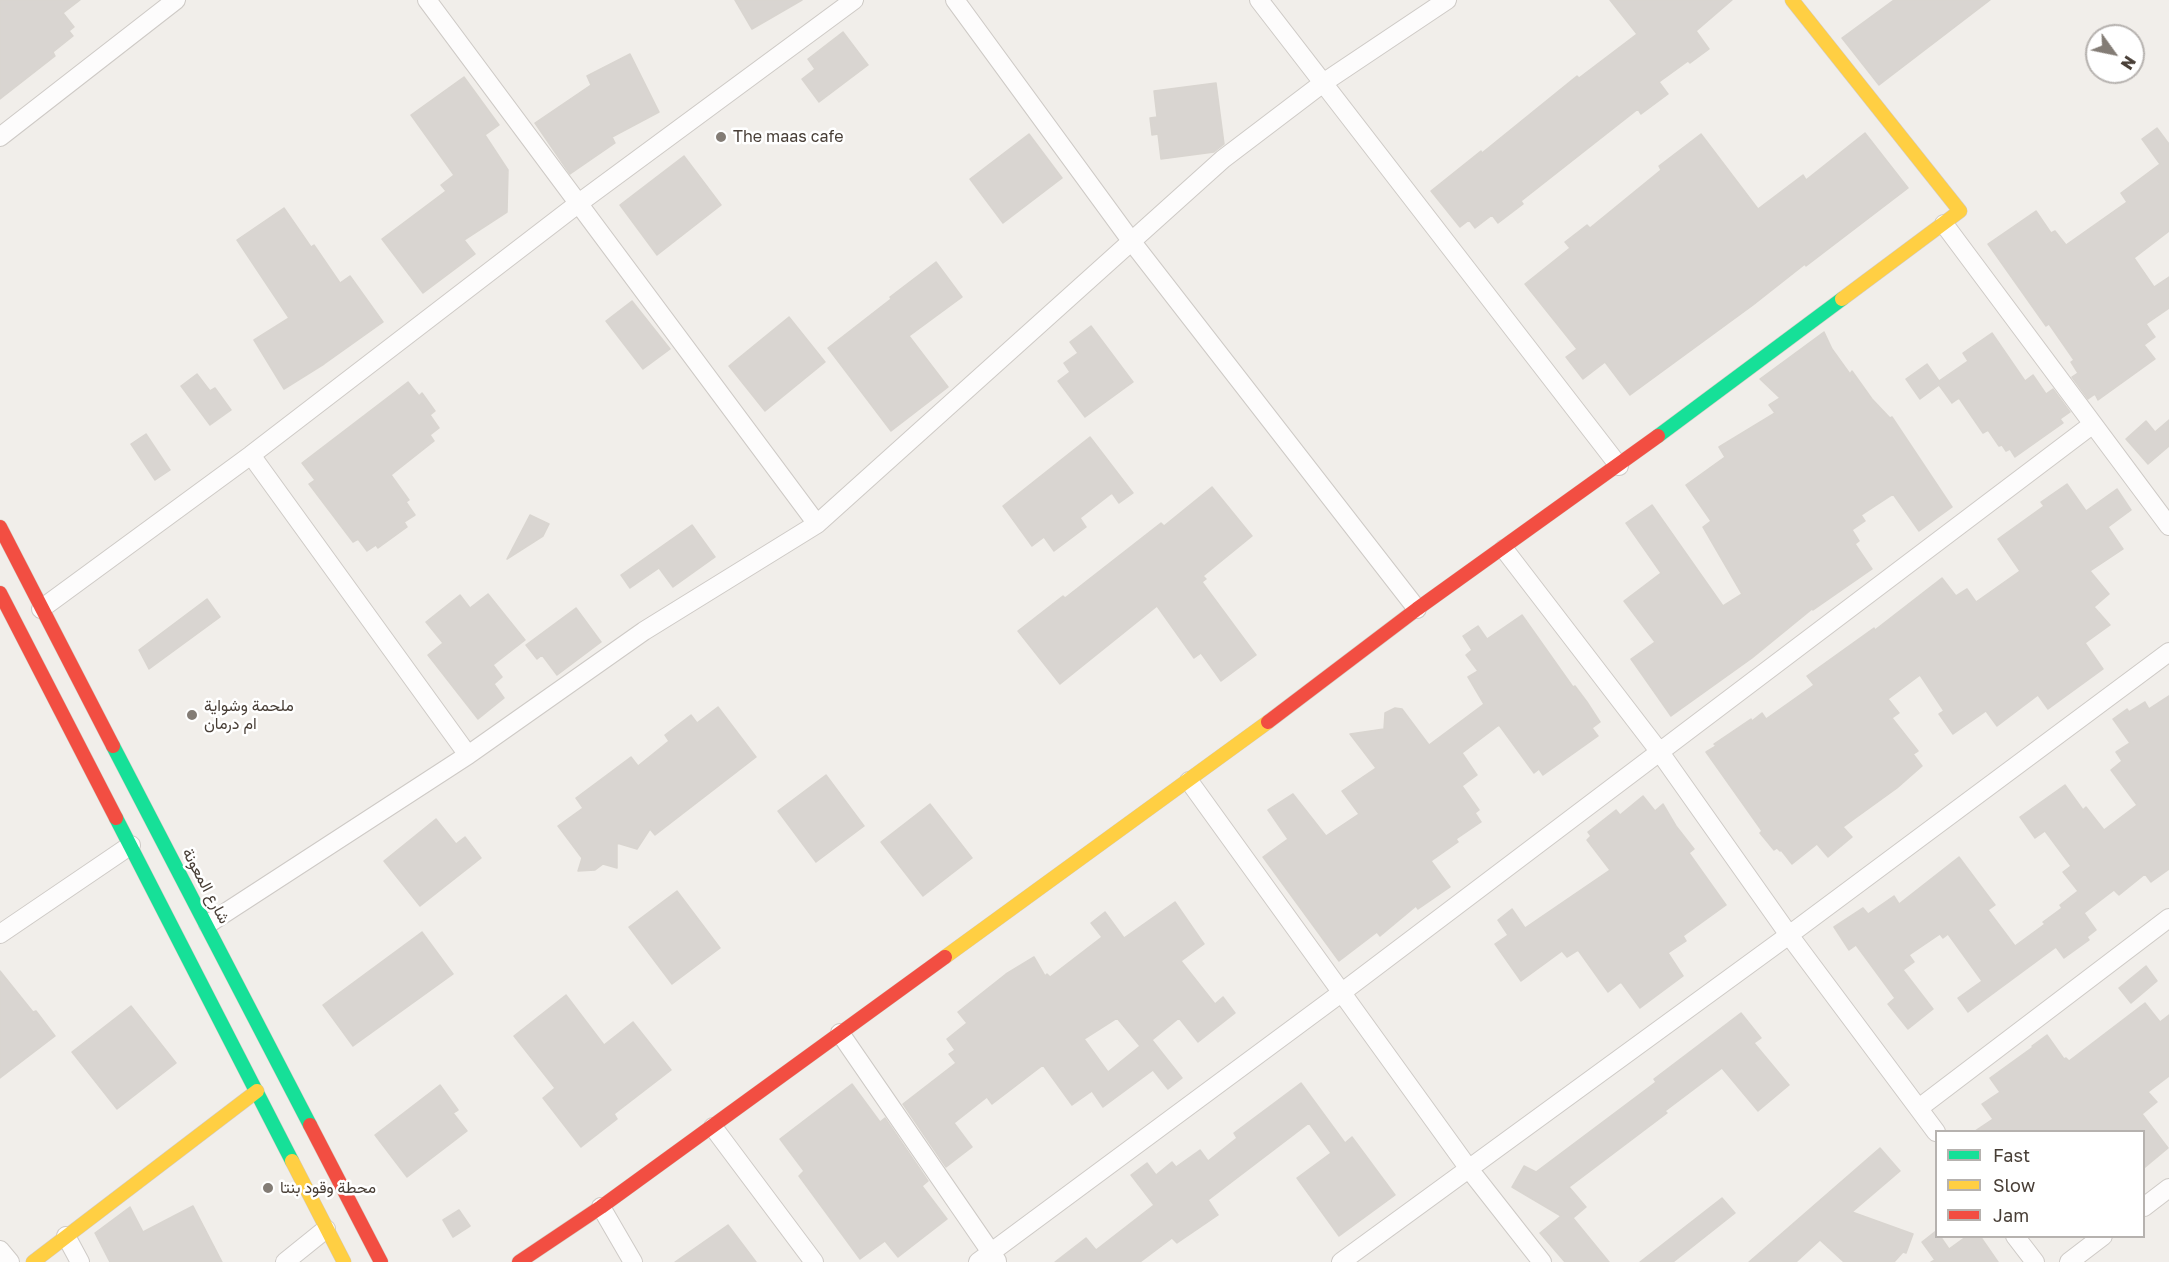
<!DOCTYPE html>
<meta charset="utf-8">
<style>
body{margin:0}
#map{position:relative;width:2169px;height:1262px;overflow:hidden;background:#f1eeea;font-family:"Golos Text",sans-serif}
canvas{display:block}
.legend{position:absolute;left:1935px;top:1130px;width:210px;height:108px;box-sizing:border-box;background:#fff;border:2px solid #b6b2af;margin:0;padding:8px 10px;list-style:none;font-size:18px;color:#483e36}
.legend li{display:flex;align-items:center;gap:12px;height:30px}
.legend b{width:30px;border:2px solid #b6b2af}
.north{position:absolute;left:2085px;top:24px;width:60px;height:60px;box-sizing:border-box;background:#fff;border:2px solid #b6b2af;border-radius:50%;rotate:123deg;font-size:16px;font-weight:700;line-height:24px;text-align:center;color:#483e36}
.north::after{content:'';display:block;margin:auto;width:21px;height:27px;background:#837c75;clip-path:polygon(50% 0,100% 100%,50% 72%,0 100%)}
</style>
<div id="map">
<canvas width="2169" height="1262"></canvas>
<ul class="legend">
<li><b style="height:8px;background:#16e098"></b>Fast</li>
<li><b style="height:8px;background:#ffcf43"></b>Slow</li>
<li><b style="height:8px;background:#f24e42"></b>Jam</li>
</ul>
<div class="north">N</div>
</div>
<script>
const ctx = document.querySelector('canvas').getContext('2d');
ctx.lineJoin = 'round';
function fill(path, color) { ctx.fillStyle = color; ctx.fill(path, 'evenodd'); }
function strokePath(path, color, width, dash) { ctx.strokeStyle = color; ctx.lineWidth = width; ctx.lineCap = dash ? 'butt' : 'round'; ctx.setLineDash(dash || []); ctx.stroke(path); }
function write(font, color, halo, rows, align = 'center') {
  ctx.font = font + ' "Golos Text",Vazirmatn,sans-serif'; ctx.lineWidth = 5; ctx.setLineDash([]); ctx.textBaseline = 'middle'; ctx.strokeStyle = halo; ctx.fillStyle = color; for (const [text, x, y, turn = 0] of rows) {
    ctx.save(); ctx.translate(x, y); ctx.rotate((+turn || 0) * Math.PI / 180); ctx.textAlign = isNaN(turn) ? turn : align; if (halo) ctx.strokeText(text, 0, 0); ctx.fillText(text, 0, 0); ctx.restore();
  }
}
const building = new Path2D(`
 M 0,0 L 80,0 L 63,13 L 74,27 L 69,31 L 73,36 L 53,52 L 55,56 L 0,99 Z
 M 735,0 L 802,0 L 752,29 Z
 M 1610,0 L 1732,0 L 1696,31 L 1709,49 L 1690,63 L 1688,61 L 1659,82 L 1668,94 L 1641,114 L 1638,109 L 1521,201 L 1523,204 L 1498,223 L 1492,215 L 1475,228 L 1469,220 L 1460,227 L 1431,191 L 1481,151 L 1482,153 L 1577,76 L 1579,78 L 1637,34 Z
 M 1894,0 L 1990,0 L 1879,85 L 1842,38 Z
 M 843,32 L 868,65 L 819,102 L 802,79 L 815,69 L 808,59 Z
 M 630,54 L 659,112 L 612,137 L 615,143 L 570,174 L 535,123 L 591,85 L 587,76 Z
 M 464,77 L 499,125 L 485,135 L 508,170 L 507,212 L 464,240 L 475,254 L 423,293 L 382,239 L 446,191 L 441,185 L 454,175 L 411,115 Z
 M 1216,83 L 1224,144 L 1214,152 L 1161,159 L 1158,134 L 1152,135 L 1150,118 L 1157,117 L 1154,91 Z
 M 2157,128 L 2169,144 L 2169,231 L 2134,258 L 2154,287 L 2169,277 L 2169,308 L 2146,324 L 2155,337 L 2144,345 L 2155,359 L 2098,400 L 2095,394 L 2088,399 L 2072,377 L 2078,373 L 2071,362 L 2074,360 L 2049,324 L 2046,326 L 1988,244 L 2036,211 L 2051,233 L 2055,231 L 2066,245 L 2127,202 L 2121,193 L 2160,164 L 2142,139 Z
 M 1865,133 L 1908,188 L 1806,266 L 1805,264 L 1753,305 L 1630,395 L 1605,362 L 1583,379 L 1566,357 L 1577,349 L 1525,284 L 1570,248 L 1565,242 L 1587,225 L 1590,228 L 1661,170 L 1659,166 L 1701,134 L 1758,209 L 1803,175 L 1806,180 Z
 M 1029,134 L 1062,178 L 1003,223 L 970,179 Z
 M 684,156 L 721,205 L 657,255 L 620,205 Z
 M 284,208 L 311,247 L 314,245 L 340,283 L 350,276 L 383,322 L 324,364 L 284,389 L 254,340 L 289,318 L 237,240 Z
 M 936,262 L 962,297 L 909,336 L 948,387 L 891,431 L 828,348 L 891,299 L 890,297 Z
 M 632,301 L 670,349 L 643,369 L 606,321 Z
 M 789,317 L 825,362 L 765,411 L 729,366 Z
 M 1091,326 L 1133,382 L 1085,417 L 1058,381 L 1070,372 L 1064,363 L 1078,353 L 1070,342 Z
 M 1824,332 L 1832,349 L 1850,374 L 1852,371 L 1872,399 L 1890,418 L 1892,417 L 1952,507 L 1919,531 L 1893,494 L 1861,515 L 1865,521 L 1852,530 L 1859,541 L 1855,544 L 1872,569 L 1813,610 L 1812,609 L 1752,658 L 1671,716 L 1631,659 L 1655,642 L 1624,601 L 1661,573 L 1626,523 L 1652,505 L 1723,606 L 1742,594 L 1703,527 L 1711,521 L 1686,485 L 1725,457 L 1719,447 L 1775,413 L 1769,405 L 1780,398 L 1760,379 Z
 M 1992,333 L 2025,381 L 2033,375 L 2046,394 L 2053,389 L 2070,412 L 2060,419 L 2063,423 L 2015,457 L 2010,449 L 2006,451 L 2002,445 L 1999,446 L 1988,430 L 1983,433 L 1959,398 L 1952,403 L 1939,385 L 1920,399 L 1906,379 L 1927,364 L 1939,381 L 1968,361 L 1963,353 Z
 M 197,374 L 210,391 L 215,388 L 231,410 L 210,425 L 181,386 Z
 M 408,382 L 419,396 L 422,393 L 435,411 L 430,415 L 439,428 L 430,435 L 434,441 L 391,475 L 409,500 L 406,502 L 415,515 L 404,522 L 407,527 L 378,548 L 376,545 L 367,551 L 358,539 L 353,542 L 309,484 L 315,480 L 302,463 Z
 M 2169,420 L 2169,446 L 2148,464 L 2126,439 L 2146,421 L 2155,432 Z
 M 146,434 L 170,470 L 155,480 L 131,444 Z
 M 1090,437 L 1133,493 L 1119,503 L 1112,493 L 1080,518 L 1086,527 L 1054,551 L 1044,537 L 1032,546 L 1003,506 Z
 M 2067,484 L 2086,511 L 2117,489 L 2131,510 L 2108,527 L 2123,549 L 2090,571 L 2109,594 L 2094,607 L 2110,625 L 2085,643 L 2103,669 L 2048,709 L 2038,695 L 1997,726 L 1986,711 L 1953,734 L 1939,714 L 1944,711 L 1920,675 L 1888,699 L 1899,713 L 1892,718 L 1918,751 L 1913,754 L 1922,766 L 1897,788 L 1843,827 L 1852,837 L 1828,857 L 1817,844 L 1792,864 L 1781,850 L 1780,851 L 1777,848 L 1774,850 L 1760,833 L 1762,831 L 1706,752 L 1716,746 L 1714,744 L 1751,719 L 1752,721 L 1762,713 L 1766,719 L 1814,685 L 1807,676 L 1874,628 L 1875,630 L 1942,578 L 1956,596 L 1967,589 L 1976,602 L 2020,571 L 1998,539 L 2044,506 L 2041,502 Z
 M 1212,487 L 1252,536 L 1203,576 L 1206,579 L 1202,582 L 1256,655 L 1221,681 L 1201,653 L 1194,658 L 1157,606 L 1060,684 L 1018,631 L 1063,596 L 1065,598 L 1161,523 L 1164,526 Z
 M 530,515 L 549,524 L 543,536 L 507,559 Z
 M 692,525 L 715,557 L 673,587 L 659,568 L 630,588 L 621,575 Z
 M 488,594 L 525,640 L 493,665 L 502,677 L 494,684 L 504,698 L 478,719 L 428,655 L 443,643 L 426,622 L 460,595 L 470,608 Z
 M 207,599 L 220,617 L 149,669 L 139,650 Z
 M 576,608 L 601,642 L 557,675 L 542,655 L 537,659 L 526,645 Z
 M 1522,615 L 1573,687 L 1575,686 L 1587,702 L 1600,722 L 1592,728 L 1598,736 L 1543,775 L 1539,769 L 1534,773 L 1499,725 L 1462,753 L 1477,775 L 1462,786 L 1479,810 L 1475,813 L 1481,822 L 1456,839 L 1458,842 L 1431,861 L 1450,887 L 1418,909 L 1416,906 L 1380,936 L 1377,932 L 1339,961 L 1263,857 L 1288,839 L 1268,810 L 1293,794 L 1326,836 L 1359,814 L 1342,791 L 1376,768 L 1350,734 L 1384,729 L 1385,713 L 1395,708 L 1402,709 L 1429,745 L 1484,704 L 1468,677 L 1478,671 L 1466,655 L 1472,650 L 1463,636 L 1478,626 L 1487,639 Z
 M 2169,696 L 2169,869 L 2151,882 L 2145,874 L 2119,895 L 2114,890 L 2084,913 L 2096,930 L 2087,937 L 2089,940 L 2064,958 L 2056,947 L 1968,1012 L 1958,998 L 1982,981 L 1948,934 L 1943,938 L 1940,934 L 1909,955 L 1914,962 L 1903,970 L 1933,1009 L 1908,1029 L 1888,1004 L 1895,998 L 1856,945 L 1849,950 L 1834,927 L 1863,908 L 1868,914 L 1894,896 L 1899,904 L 1959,857 L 1995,905 L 1988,910 L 2015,946 L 2045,924 L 2043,922 L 2062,908 L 2060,905 L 2078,891 L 2063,872 L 2071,866 L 2045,831 L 2035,838 L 2020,817 L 2065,785 L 2083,810 L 2086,807 L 2104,830 L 2137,805 L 2111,770 L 2122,761 L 2116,752 L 2130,743 L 2113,719 L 2127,709 L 2129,712 L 2145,702 L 2149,709 Z
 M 718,707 L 756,757 L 655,835 L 650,829 L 637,849 L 617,843 L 617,868 L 603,864 L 595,870 L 578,871 L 582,858 L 558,826 L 583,808 L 576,798 L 631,757 L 638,766 L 669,741 L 665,735 L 691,715 L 697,723 Z
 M 826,775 L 864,826 L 816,862 L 778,811 Z
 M 1643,796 L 1655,811 L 1663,804 L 1676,826 L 1694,849 L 1689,853 L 1726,905 L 1683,936 L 1686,941 L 1668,953 L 1683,976 L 1640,1008 L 1621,982 L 1608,992 L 1578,950 L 1567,957 L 1562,951 L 1521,981 L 1495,944 L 1508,935 L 1498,920 L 1512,909 L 1525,928 L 1610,870 L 1587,840 L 1591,836 L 1588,832 L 1616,810 L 1620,815 Z
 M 930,804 L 972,858 L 923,896 L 881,842 Z
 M 436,819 L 456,844 L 465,837 L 481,858 L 420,906 L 384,861 Z
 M 677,891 L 720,948 L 672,984 L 629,927 Z
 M 1175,902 L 1204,944 L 1181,961 L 1215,1004 L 1223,997 L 1235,1013 L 1198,1042 L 1179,1018 L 1152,1040 L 1182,1078 L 1168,1089 L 1153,1070 L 1103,1107 L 1092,1091 L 1072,1105 L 1043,1065 L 992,1104 L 987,1097 L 954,1123 L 972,1147 L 946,1167 L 903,1104 L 956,1063 L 949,1054 L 955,1050 L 947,1039 L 967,1023 L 958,1012 L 1006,974 L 1034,957 L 1045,976 L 1047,974 L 1050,977 L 1102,937 L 1091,923 L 1105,912 L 1124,938 ZM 1117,1018 L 1140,1046 L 1108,1072 L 1084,1039 Z
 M 422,932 L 453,974 L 353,1046 L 323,1005 Z
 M 2146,966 L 2157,981 L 2131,1003 L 2119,988 Z
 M 0,971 L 33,1012 L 36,1011 L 55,1036 L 0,1078 Z
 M 566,995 L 604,1045 L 633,1022 L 671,1070 L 614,1114 L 617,1119 L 581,1147 L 543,1098 L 555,1088 L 514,1036 Z
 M 2145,1003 L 2160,1022 L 2169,1015 L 2169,1076 L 2148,1092 L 2157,1102 L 2142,1114 L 2168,1148 L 2144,1168 L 2144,1131 L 1975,1131 L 1993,1119 L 1982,1104 L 2000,1092 L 1990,1078 L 2033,1047 L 2032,1046 L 2047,1035 L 2064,1059 L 2066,1058 L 2069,1061 Z
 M 131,1006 L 176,1063 L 117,1109 L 72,1052 Z
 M 1741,1013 L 1761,1038 L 1754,1043 L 1789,1085 L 1758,1111 L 1722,1068 L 1665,1111 L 1667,1113 L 1569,1187 L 1586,1207 L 1573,1218 L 1609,1262 L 1565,1262 L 1540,1233 L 1561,1216 L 1512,1187 L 1524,1166 L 1536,1172 L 1656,1082 L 1654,1079 Z
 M 1301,1083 L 1345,1143 L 1352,1137 L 1395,1195 L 1339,1236 L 1297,1178 L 1331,1153 L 1309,1123 L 1208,1200 L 1218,1215 L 1177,1243 L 1172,1238 L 1140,1262 L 1055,1262 L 1086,1238 L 1096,1250 L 1154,1205 L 1131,1175 L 1147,1163 L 1156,1175 L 1172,1162 L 1176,1167 L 1200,1150 L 1208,1161 L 1237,1138 L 1234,1133 Z
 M 852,1084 L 880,1122 L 885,1118 L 928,1181 L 922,1186 L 947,1219 L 898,1257 L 885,1241 L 860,1259 L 799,1176 L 804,1171 L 780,1139 Z
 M 440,1085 L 458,1110 L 453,1113 L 467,1131 L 407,1177 L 375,1135 Z
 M 1880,1148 L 1900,1171 L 1852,1212 L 1913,1234 L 1906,1253 L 1903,1252 L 1894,1262 L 1844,1262 L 1820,1240 L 1796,1262 L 1749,1262 Z
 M 1722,1198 L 1735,1213 L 1673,1262 L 1640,1262 Z
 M 193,1206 L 222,1262 L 110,1262 L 95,1233 L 130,1207 L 143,1232 Z
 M 459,1210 L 470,1226 L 453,1237 L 443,1220 Z
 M 728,1225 L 756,1262 L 675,1262 Z
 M 1936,1231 L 1936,1236 L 1940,1236 L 1949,1249 L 1967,1236 L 1980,1236 L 1998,1262 L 1931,1262 L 1935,1260 L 1922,1242 Z`);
const street = new Path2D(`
 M 427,0 L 817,524
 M 955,0 L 1132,242 L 1417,609
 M 1259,0 L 1619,466
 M 0,137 L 176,0
 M 1944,224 L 2169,526
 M 251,455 L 468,755
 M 1504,549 L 1659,751 L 1789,935 L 1936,1132
 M 41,609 L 251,455 L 579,203 L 854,0
 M 1189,781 L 1469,1169 L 1542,1262
 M 208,924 L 468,755 L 644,631 L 817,524 L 1223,159 L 1323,83 L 1447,0
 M 0,934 L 131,845
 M 840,1033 L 997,1261
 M 1919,1108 L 2169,918
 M 713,1127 L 814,1262
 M 601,1207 L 633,1262
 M 2144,1207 L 2169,1188
 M 66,1236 L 80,1262
 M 2015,1236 L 2035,1262
 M 0,1250 L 10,1262
 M 285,1262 L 326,1229
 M 978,1262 L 1341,993 L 2093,424
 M 1341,1262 L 1789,935 L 2169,652
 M 2069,1262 L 2103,1236`);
const fast = new Path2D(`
 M 1658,436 L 1842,299
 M 113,746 L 310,1125
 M 116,818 L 292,1161`);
const slow = new Path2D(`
 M 1792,0 L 1960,211 L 1842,299
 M 945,957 L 1268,722
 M 292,1161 L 344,1262
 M 33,1262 L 257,1091`);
const jam = new Path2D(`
 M 0,527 L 113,746
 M 0,593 L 116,818
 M 1268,722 L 1417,609 L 1658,436
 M 310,1125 L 381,1262
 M 519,1262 L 601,1207 L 945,957`);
const markers = [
 [721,137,6,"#837c75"],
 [192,715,6,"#837c75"],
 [268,1188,6,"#837c75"]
];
const poiNames = [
 ["The maas cafe",733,137],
 ["ملحمة وشواية",204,706],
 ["ام درمان",204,724],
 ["محطة وقود بنتا",280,1188]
];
const streetNames = [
 ["شارع المعونة",206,886,62]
];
fill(building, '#d9d5d1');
strokePath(building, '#d9d5d0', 1.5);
strokePath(street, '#cecac6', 20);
strokePath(fast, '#d2cbc2', 15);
strokePath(slow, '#d2cbc2', 15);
strokePath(jam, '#d2cbc2', 15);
strokePath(street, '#fdfcfc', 18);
strokePath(fast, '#16e098', 14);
strokePath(slow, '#ffcf43', 14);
strokePath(jam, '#f24e42', 14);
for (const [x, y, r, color] of markers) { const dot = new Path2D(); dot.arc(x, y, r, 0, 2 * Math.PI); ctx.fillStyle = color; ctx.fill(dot); strokePath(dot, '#fff', 2); }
write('16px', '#483e36', '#fff', poiNames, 'left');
write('16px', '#483e36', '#fff', streetNames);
</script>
